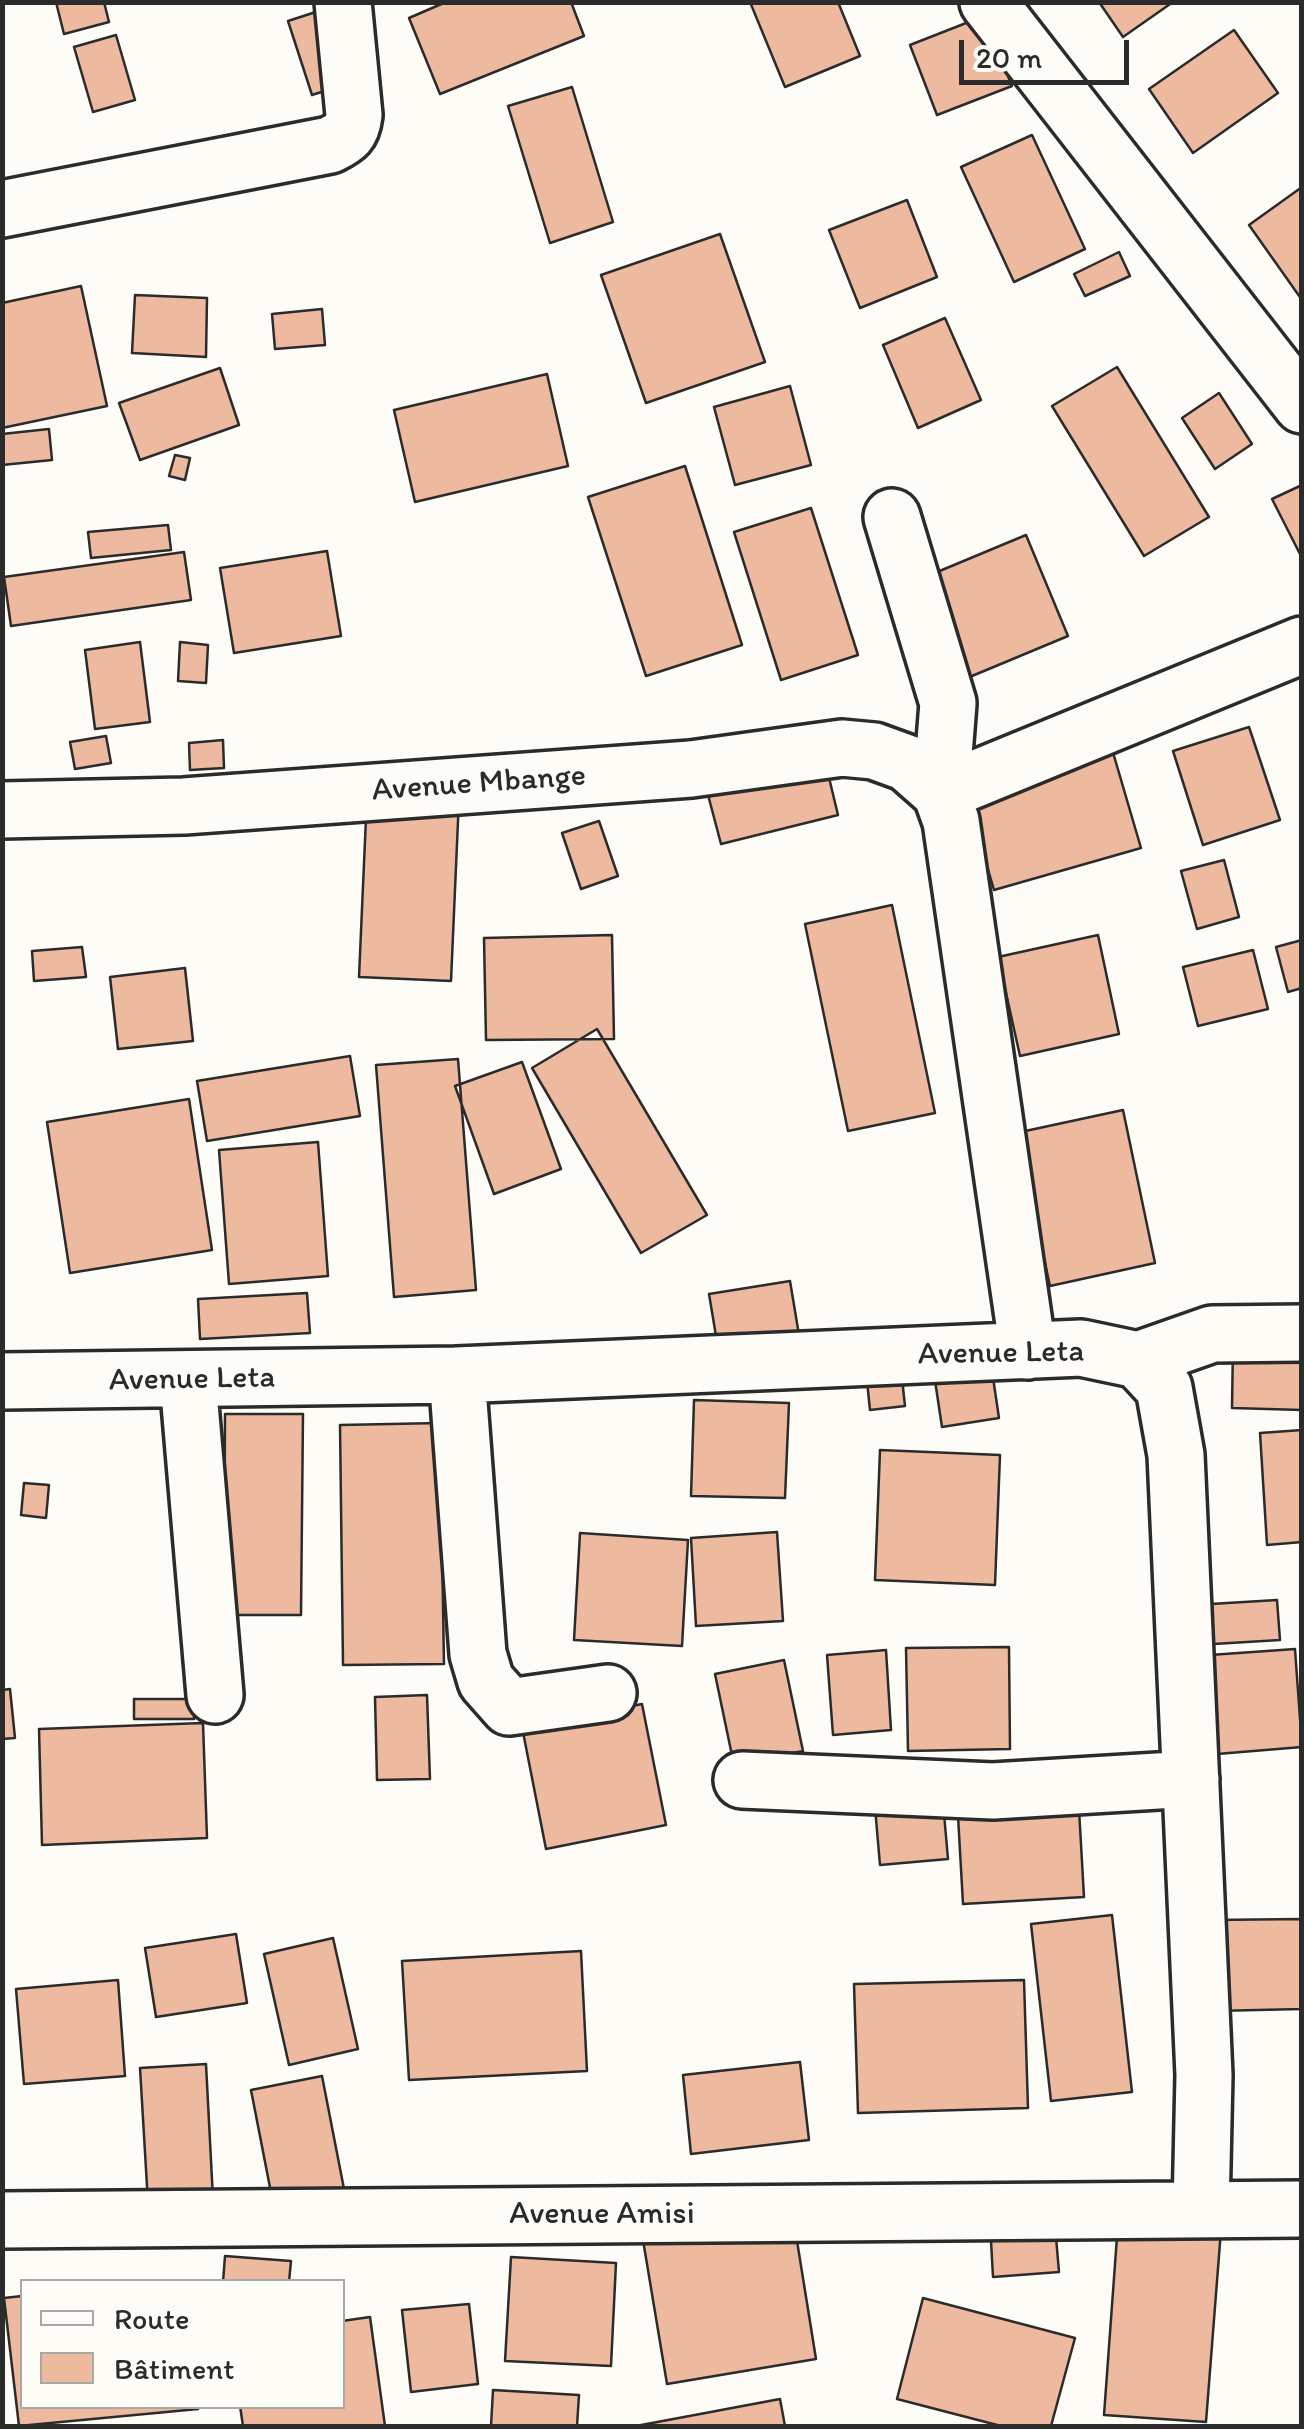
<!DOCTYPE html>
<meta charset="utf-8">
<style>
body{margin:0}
#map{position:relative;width:1304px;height:2429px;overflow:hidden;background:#fdfcf7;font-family:Itim,sans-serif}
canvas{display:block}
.frame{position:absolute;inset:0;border:5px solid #2b2b2b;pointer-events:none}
.legend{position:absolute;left:20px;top:2279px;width:325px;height:130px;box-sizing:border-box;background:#fdfcf7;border:2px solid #a9a8a5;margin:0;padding:12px 18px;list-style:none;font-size:30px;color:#2b2b2b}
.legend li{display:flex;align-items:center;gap:20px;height:50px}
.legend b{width:50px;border:2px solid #a9a8a5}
.scale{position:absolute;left:959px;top:40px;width:170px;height:45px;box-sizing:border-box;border:5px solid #2b2b2b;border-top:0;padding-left:12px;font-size:30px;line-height:35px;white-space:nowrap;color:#2b2b2b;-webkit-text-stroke:8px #fdfcf7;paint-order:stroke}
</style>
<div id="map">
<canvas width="1304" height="2429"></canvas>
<div class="frame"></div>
<ul class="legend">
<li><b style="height:12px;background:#fdfcf7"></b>Route</li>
<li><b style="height:28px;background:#edb99f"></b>Bâtiment</li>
</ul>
<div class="scale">20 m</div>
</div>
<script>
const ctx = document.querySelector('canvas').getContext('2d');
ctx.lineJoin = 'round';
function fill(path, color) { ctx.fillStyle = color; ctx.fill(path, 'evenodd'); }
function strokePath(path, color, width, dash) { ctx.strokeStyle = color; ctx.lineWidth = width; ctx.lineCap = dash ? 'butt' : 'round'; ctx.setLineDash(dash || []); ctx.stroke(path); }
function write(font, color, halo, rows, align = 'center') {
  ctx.font = font + ' Itim,sans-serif'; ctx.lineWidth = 10; ctx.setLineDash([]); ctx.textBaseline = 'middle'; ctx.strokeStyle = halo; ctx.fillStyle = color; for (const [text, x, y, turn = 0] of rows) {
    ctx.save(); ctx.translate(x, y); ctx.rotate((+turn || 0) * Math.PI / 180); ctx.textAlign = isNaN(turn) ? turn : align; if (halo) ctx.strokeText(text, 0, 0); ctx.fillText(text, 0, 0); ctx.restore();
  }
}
const building = new Path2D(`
 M 56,2 L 104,2 L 109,22 L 64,34 Z
 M 446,2 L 571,2 L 584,36 L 440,94 L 409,18 Z
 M 750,2 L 838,2 L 860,56 L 785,87 Z
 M 1099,2 L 1173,2 L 1123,37 Z
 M 325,9 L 349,83 L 312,95 L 288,21 Z
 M 984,16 L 1012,86 L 937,115 L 910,45 Z
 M 1234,30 L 1278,93 L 1193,153 L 1149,89 Z
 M 116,35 L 135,100 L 93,112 L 74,47 Z
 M 572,87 L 613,222 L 550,243 L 508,106 Z
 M 1032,135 L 1085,249 L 1014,282 L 961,167 Z
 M 1302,187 L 1302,300 L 1249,225 Z
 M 907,200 L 937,277 L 860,308 L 829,230 Z
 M 720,234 L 765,362 L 646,403 L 601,275 Z
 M 1119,252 L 1130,276 L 1085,296 L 1074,274 Z
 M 81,286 L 107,406 L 2,428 L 2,303 Z
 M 135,295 L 207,298 L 206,357 L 132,353 Z
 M 322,309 L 325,345 L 275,349 L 272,314 Z
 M 945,318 L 981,400 L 918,428 L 883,345 Z
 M 1117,367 L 1209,517 L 1144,556 L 1052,406 Z
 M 220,368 L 239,425 L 140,460 L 119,403 Z
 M 547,374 L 568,466 L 415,502 L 394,410 Z
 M 790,386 L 811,465 L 735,485 L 714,407 Z
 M 1219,393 L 1252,444 L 1215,469 L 1182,418 Z
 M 49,429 L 52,460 L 2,465 L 2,434 Z
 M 175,455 L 190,458 L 185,480 L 169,476 Z
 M 685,466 L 742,645 L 646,676 L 588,497 Z
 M 1302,485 L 1302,558 L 1272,499 Z
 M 811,508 L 858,655 L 781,680 L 734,532 Z
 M 168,525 L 171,550 L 91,558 L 88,532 Z
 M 1026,535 L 1068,636 L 960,681 L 918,580 Z
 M 327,551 L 341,636 L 234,653 L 220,568 Z
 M 184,552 L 191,600 L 11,626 L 4,577 Z
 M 140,642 L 150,722 L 95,729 L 85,650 Z
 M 180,642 L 208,645 L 206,683 L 178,681 Z
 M 1249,727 L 1280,820 L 1203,845 L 1173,751 Z
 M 106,736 L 111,763 L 75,769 L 70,742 Z
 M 223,740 L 224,768 L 190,770 L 189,743 Z
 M 1112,749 L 1141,848 L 994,890 L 965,791 Z
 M 825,761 L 838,815 L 721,844 L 707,791 Z
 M 367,795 L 459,798 L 451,981 L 359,977 Z
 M 599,821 L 618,876 L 581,889 L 562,833 Z
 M 1224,860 L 1239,917 L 1197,929 L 1181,871 Z
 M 892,905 L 935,1113 L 848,1131 L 805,924 Z
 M 612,935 L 614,1039 L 486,1040 L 484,938 Z
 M 1098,935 L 1119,1034 L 1020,1056 L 998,957 Z
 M 1302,940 L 1302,988 L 1288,992 L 1276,947 Z
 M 82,947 L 86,977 L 34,981 L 32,951 Z
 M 1253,950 L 1268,1009 L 1198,1026 L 1183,967 Z
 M 185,968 L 193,1041 L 118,1049 L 110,977 Z
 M 597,1029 L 707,1215 L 641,1253 L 532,1068 Z
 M 350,1056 L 360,1116 L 207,1141 L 197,1081 Z
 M 458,1059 L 476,1290 L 394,1297 L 376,1065 Z
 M 522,1062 L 561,1169 L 494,1194 L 455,1086 Z
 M 189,1099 L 212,1250 L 70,1273 L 47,1122 Z
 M 1123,1110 L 1155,1263 L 1050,1286 L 1016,1133 Z
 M 318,1142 L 328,1276 L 229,1284 L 219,1150 Z
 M 790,1281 L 800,1341 L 719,1354 L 709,1294 Z
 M 307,1293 L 310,1333 L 200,1339 L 198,1299 Z
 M 1233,1344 L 1302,1345 L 1302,1410 L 1232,1408 Z
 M 991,1364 L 999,1418 L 942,1427 L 934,1374 Z
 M 901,1369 L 905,1406 L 870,1410 L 866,1372 Z
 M 694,1400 L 789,1403 L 785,1498 L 691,1496 Z
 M 225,1414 L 303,1414 L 301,1615 L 224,1615 Z
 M 440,1423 L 444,1664 L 343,1665 L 340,1425 Z
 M 1302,1430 L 1302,1542 L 1267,1545 L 1260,1433 Z
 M 880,1450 L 1000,1455 L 995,1585 L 875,1580 Z
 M 24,1483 L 49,1485 L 46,1518 L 21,1515 Z
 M 777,1532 L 783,1621 L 696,1626 L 691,1538 Z
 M 580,1533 L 688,1540 L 682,1646 L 574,1640 Z
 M 1277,1600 L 1280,1640 L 1197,1645 L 1194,1605 Z
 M 1009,1647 L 1010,1749 L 908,1751 L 906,1648 Z
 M 1295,1649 L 1302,1747 L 1217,1754 L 1210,1655 Z
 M 886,1650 L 891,1730 L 833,1735 L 827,1655 Z
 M 784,1660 L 803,1751 L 734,1765 L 715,1674 Z
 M 10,1689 L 15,1738 L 2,1739 L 2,1690 Z
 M 427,1695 L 430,1779 L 377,1780 L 375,1697 Z
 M 134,1699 L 194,1699 L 194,1719 L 134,1719 Z
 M 642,1704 L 666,1825 L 546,1849 L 522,1727 Z
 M 203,1723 L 207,1838 L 42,1845 L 39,1729 Z
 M 942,1791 L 948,1859 L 880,1865 L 874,1796 Z
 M 1079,1809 L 1084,1897 L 963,1904 L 958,1816 Z
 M 1112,1915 L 1132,2092 L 1051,2101 L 1031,1924 Z
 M 1302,1919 L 1302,2009 L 1213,2011 L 1212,1920 Z
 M 236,1934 L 247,2003 L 156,2017 L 145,1948 Z
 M 333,1938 L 358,2049 L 289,2065 L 264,1954 Z
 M 581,1951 L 587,2071 L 409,2080 L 402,1961 Z
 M 118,1980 L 125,2076 L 24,2084 L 16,1989 Z
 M 1024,1980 L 1028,2108 L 858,2113 L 854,1984 Z
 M 800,2062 L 809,2140 L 691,2154 L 683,2075 Z
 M 206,2064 L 213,2199 L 148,2203 L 140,2068 Z
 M 322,2076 L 345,2194 L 274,2208 L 251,2090 Z
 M 793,2216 L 816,2359 L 667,2384 L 643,2240 Z
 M 1118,2223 L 1221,2230 L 1206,2422 L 1104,2415 Z
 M 1056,2237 L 1059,2272 L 993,2277 L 991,2241 Z
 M 225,2256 L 291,2261 L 289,2282 L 223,2282 Z
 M 511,2257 L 616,2263 L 611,2366 L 505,2361 Z
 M 22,2296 L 22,2406 L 198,2406 L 198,2409 L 19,2426 L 4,2298 Z
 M 923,2298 L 1075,2338 L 1051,2426 L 1001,2426 L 897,2399 Z
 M 469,2304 L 478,2384 L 411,2392 L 402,2310 Z
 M 370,2317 L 385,2426 L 243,2426 L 240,2406 L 342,2406 L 342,2321 Z
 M 493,2390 L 579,2395 L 577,2426 L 491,2426 Z
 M 780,2399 L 785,2426 L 636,2426 Z`);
const minor = new Path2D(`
 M 988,2 L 1302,405
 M 2,209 L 330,145 C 346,137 352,133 354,115 L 343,2
 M 892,517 L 948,703 L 941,793 L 951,821 L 1028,1351
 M 941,793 L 1302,645
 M 2,810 L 184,806 L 691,769 L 842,748 L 874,751 L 907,763 L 941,793
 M 1138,1360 L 1212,1334 L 1302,1333
 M 457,1375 L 478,1654 L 486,1681 L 509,1707 L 608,1693
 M 2,1381 L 457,1375 L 1081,1348 L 1138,1360 L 1164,1388 L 1176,1455 L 1204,2075 L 1201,2210
 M 188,1381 L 215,1695
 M 742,1780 L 993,1791 L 1191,1779
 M 2,2220 L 1302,2209`);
const streetNames = [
 ["Avenue Mbange",479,784,-4],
 ["Avenue Leta",1001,1354,-1],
 ["Avenue Leta",192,1380,-1],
 ["Avenue Amisi",602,2215]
];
fill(building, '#edb99f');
strokePath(building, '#2b2b2b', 2.5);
strokePath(minor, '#2b2b2b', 62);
strokePath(minor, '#fdfcf7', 55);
write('32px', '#2b2b2b', '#fdfcf7', streetNames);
</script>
